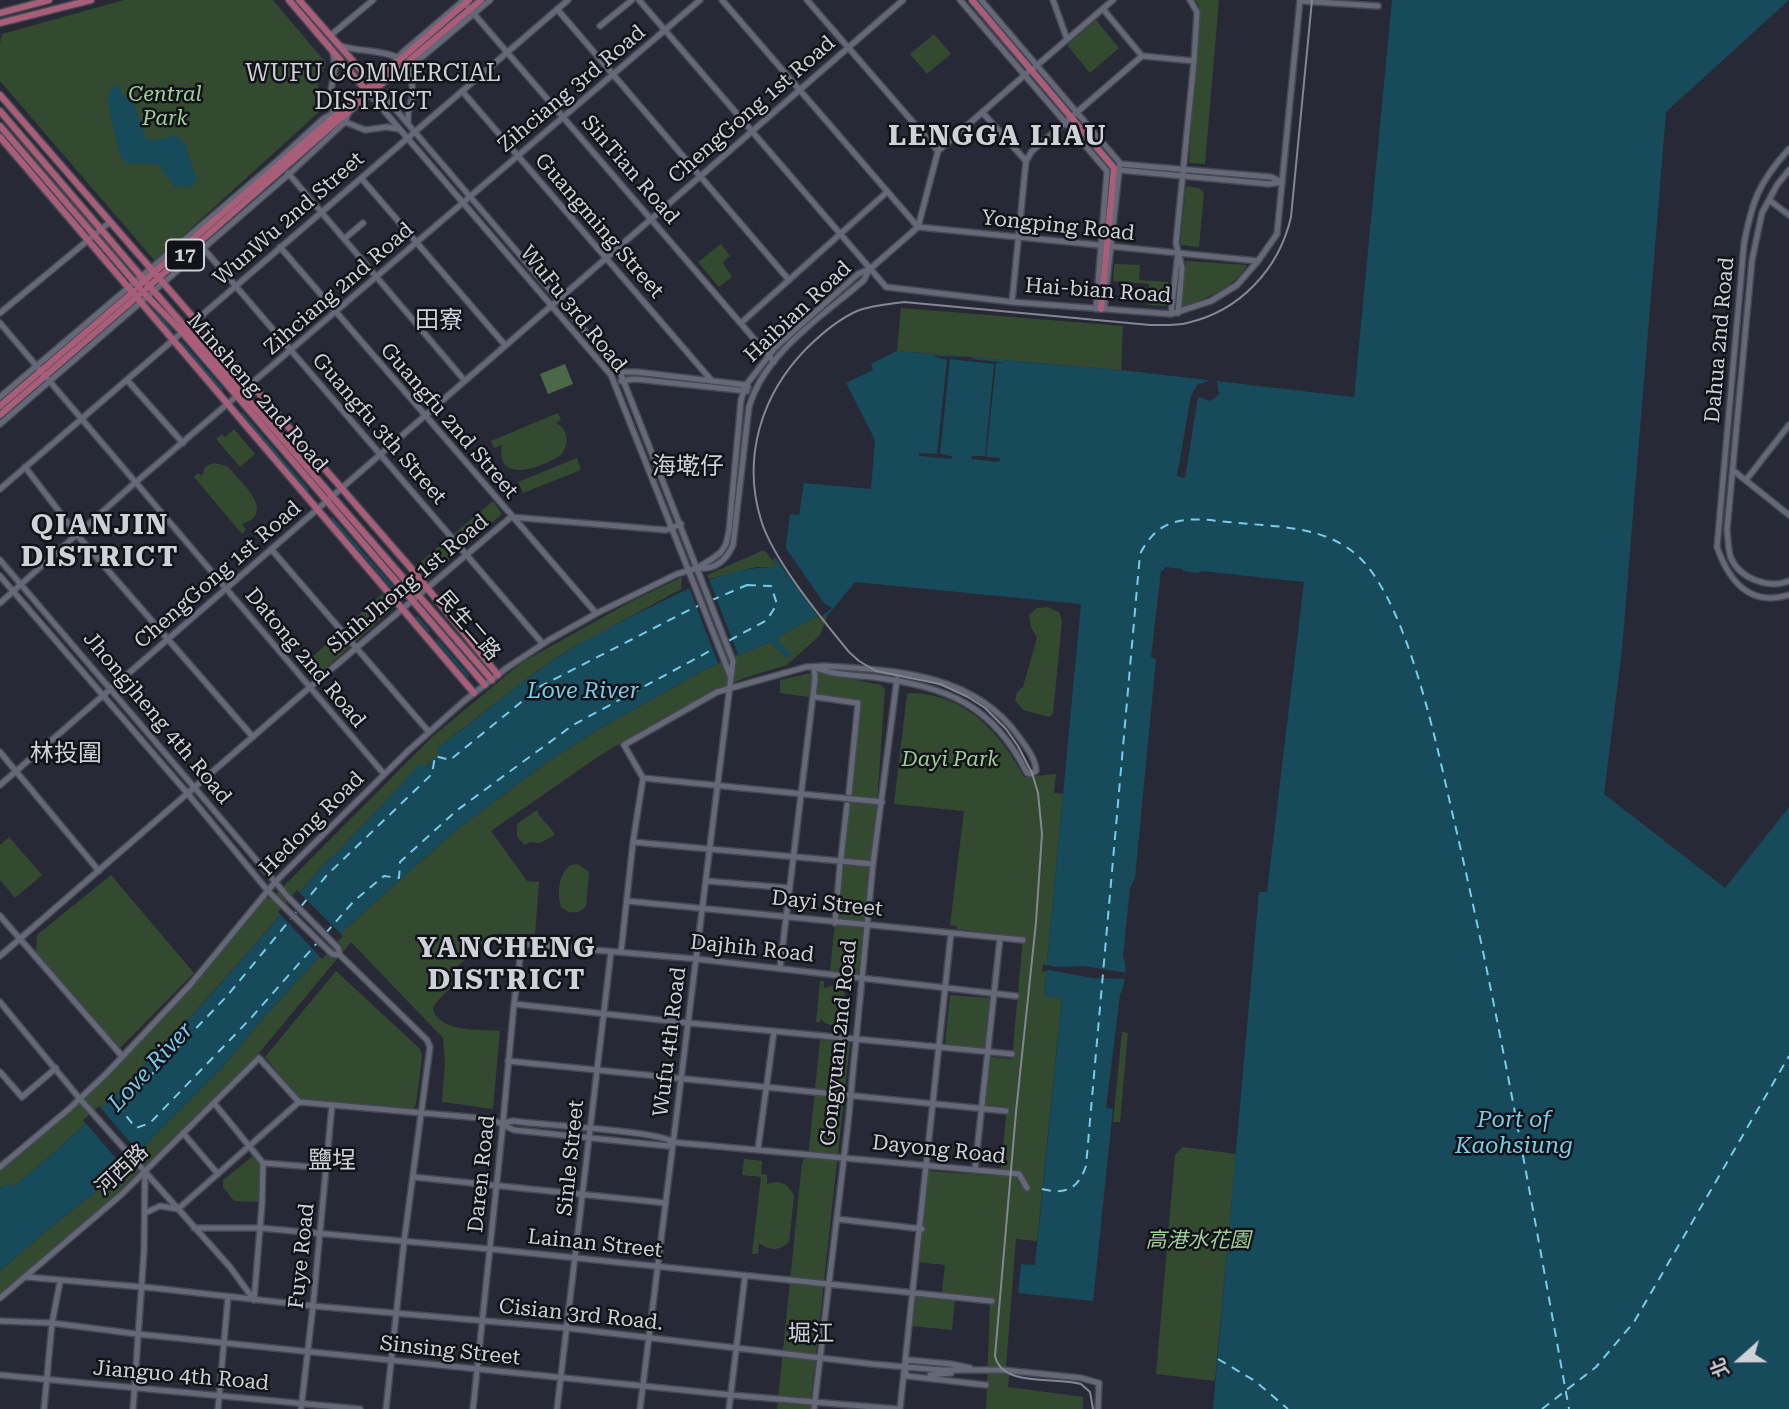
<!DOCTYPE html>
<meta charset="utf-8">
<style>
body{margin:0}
#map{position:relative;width:1789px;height:1409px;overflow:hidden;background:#272a36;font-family:"Roboto Serif","Noto Sans TC",serif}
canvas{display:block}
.north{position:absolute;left:1705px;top:1325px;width:70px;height:70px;-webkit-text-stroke:5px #121318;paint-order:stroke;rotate:249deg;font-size:19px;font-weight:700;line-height:28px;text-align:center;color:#cfd1d9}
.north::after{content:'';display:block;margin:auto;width:24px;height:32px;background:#cfd1d9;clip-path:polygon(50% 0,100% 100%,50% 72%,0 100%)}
</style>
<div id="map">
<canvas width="1789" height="1409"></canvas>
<div class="north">北</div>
</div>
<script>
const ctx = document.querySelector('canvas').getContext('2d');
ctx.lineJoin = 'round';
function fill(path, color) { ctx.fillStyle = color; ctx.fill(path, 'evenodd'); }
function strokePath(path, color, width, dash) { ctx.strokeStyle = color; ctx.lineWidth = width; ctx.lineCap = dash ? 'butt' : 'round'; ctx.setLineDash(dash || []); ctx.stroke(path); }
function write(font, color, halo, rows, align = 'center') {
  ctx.font = font + ' "Roboto Serif","Noto Sans TC",serif'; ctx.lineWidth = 5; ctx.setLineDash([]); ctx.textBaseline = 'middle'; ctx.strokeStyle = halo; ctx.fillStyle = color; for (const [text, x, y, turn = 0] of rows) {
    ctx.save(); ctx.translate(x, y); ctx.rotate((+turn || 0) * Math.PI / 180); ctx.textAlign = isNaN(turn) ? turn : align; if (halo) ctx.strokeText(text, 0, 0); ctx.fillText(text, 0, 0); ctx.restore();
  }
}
const green = new Path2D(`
 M 124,0 L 273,0 L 326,63 L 318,82 L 320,111 L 155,261 L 0,81 L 0,44 L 2,34 Z
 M 1195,0 L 1219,0 L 1205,164 L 1189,163 L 1199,5 Z
 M 1096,20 L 1119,48 L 1090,73 L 1067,45 Z
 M 934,34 L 951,54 L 927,74 L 910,54 Z
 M 1186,186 L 1199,188 L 1204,193 L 1199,247 L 1180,245 Z
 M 721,244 L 730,256 L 723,263 L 732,277 L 719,287 L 698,262 Z
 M 1186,261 L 1247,265 C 1234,289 1205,298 1181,308 Z
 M 1114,264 L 1140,265 L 1139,280 L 1168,282 L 1166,306 L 1148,305 L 1149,284 L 1113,281 Z
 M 901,308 L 1123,326 L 1121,370 L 897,351 Z
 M 558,413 L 561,420 L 556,423 C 568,430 570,442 562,454 C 545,467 495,486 502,445 L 494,448 L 491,441 Z
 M 234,429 L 255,454 L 240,467 L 216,439 L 222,434 L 225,437 Z
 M 577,458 L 581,470 L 523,493 L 518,482 Z
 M 213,463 L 227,466 C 240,481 278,513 242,524 L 246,530 L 242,534 L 194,477 L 198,473 L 202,476 L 205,467 Z
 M 493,501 L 502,514 L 428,577 L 424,577 L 417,568 L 418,564 Z
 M 764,550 L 778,567 L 756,567 L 709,579 L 707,575 Z
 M 682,577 L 681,589 L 567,651 L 537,671 L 438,748 L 441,753 L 425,767 L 421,764 L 331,859 L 329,858 C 229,975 130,1092 11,1189 L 0,1187 L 0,1167 L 68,1112 L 190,985 L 204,974 L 261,903 L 266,898 L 271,899 L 431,738 L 521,663 L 630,602 Z
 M 382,594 L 390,602 L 392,609 L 314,679 L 302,666 Z
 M 1047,607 L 1059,612 L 1062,621 L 1053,714 L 1049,717 L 1023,710 L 1015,700 L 1017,692 L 1023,687 L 1037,638 L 1031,627 L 1029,615 L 1037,608 Z
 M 817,616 L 827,616 L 820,635 L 787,665 L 744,678 L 668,715 L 599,756 L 491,831 L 527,881 L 539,882 L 535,934 L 493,934 L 456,968 L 462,975 L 435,1004 L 433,1009 C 440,1033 479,1029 500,1031 L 493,1109 L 442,1102 L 445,1062 L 443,1038 L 351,942 L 254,1059 L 121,1193 L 31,1270 L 0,1293 L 0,1271 L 46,1231 L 109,1181 L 222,1068 L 260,1022 L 345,929 L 454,832 L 547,762 L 599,729 L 706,669 L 770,642 L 787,658 L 791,655 L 776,638 Z
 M 816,672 L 881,685 L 885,689 L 877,803 L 858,975 L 830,971 L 858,704 L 780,693 L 780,680 Z
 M 911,693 C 965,694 1000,732 1024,777 L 1056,774 L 1054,793 L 1063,794 L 1044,995 L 1062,998 L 1037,1241 L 1016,1239 L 1006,1367 L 1010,1368 L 1008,1387 L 1083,1397 L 1083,1409 L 986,1409 L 990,1302 L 955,1299 L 952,1330 L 912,1326 L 915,1297 L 941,1299 L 945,1265 L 917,1262 L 928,1171 L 1000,1176 L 1007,1107 L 985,1105 L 990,1057 L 1012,1059 L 1023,937 L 957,929 L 957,926 L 950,925 L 964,811 L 894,804 L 907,694 Z
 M 537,810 C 540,820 550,825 555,835 L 540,843 L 530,842 L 524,845 L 517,836 L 517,824 Z
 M 9,837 L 42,875 L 15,898 L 0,880 L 0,845 Z
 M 578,864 L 589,872 L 586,906 C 579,915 569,914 561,907 C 557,893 558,874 571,865 Z
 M 111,875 L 194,973 L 120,1048 L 36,952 L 37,935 Z
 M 336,971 L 420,1049 L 422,1057 L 416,1104 L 413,1109 L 304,1100 L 299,1098 L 265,1057 Z
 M 820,981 L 824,981 L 824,988 L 835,985 L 845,993 L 842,1019 C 835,1027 828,1027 821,1019 L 820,1022 L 816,1022 Z
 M 950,995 L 990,998 L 986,1049 L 945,1045 Z
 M 1122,1032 L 1128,1033 L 1120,1122 L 1113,1122 Z
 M 820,1040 L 850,1043 L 810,1409 L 777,1409 L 802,1163 L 809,1149 Z
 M 1183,1147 L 1236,1154 L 1215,1381 L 1156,1374 L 1175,1155 Z
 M 253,1156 L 261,1166 L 259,1202 L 234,1201 L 223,1187 L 223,1180 Z
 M 744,1159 L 762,1161 L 761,1174 L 767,1175 L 767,1184 C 780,1179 788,1183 794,1196 L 789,1242 C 779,1251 770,1251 759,1243 L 758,1254 L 752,1254 L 761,1177 L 742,1175 Z`);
const forest = new Path2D(`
 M 565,364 L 573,384 L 548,394 L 540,374 Z`);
const water = new Path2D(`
 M 1392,0 L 1789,0 L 1666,112 L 1622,649 L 1604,794 L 1725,888 L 1789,807 L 1789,1409 L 1213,1409 L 1259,892 L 1267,892 L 1304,582 L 1201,571 L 1198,573 L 1183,571 L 1183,569 L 1165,567 L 1164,570 L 1161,571 L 1151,657 L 1156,659 L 1135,878 L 1130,888 L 1123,956 C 1128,968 1125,984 1120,995 L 1106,1108 L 1113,1109 L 1093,1301 L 1018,1293 L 1021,1264 L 1035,1265 L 1062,998 L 1044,996 L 1081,604 L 855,582 L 827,616 L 817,616 L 776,638 L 792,655 L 787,658 L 770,642 L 706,669 L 599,729 L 547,762 L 454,832 L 345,929 L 260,1022 L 222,1068 L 109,1181 L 46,1231 L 0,1271 L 0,1188 L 12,1182 L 11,1189 C 130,1092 230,975 329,858 L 331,859 L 421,763 L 426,767 L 440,753 L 437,748 C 472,724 504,695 539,670 C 577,643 619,622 661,602 C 699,583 733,567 777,567 L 773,559 L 785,553 L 790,514 L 799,515 L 804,483 L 871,489 L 875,440 L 846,383 L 873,370 L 871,364 L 897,351 L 1121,370 L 1354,397 Z
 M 115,85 L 119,87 L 122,93 L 135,106 L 146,139 L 156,140 L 176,135 L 184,142 L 197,179 L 194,184 L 187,188 L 181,186 L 175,188 L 158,164 L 128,164 L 120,156 L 108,103 L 108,93 Z`);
const pier = new Path2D(`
 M 932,356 L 972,357 L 972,359 L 1006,363 L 996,363 L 986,457 L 1000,458 L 999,462 L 971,459 L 972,456 L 985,456 L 994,364 L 950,359 L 940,454 L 952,456 L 952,459 L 919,456 L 919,453 L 937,454 L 947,360 Z
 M 1211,380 L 1217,381 L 1219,394 L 1211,401 L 1198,397 L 1185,478 L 1177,476 L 1191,396 L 1197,385 Z
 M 785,547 L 824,603 L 832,608 L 819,618 L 774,556 Z
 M 708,577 L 738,654 L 718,663 L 688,585 Z
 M 297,890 L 343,936 L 322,959 L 278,912 Z
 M 1043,964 L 1055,967 L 1083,966 L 1128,973 L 1128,979 L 1092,978 L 1049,970 L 1042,972 Z
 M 99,1106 L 141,1155 L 126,1170 L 83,1120 Z`);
const stream = new Path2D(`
 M 8,141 L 82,226
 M 97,244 L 118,268
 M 157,314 L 171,330
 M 182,343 L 222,389
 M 242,413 L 308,490
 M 332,518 L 394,589
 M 417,617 L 429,631
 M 437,640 L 468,676`);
const ferry = new Path2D(`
 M 747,585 L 771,586 L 777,604 L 767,620 L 573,725 L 456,811 L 400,862 L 399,878 L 384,876 L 354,901 L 250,1019 L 150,1123 L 136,1128 L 122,1111 L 128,1099 L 227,996 L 327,875 L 432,774 L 435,756 L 450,760 L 541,686 L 691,609 Z
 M 1042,1189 C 1066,1195 1078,1189 1086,1166 L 1140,554 C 1162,510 1196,519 1238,523 C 1280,527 1327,526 1360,558 C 1409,607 1437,747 1453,816 C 1499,1012 1533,1211 1569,1409
 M 1218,1359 L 1255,1381 L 1288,1409
 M 1542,1409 L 1596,1367 L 1634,1322 L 1789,1056`);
const minor = new Path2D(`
 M 462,0 L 774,362
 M 639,0 L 886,287 L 1012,302 L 1171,314 L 1211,301 L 1237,285 L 1258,261 L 1277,234 L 1300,0
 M 722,0 L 918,227
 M 807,0 L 938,151
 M 960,0 L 1107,171 L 1096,309
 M 981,0 L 1120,163 L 1104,309
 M 1053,0 L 1067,39
 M 1300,1 L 1378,6
 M 557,9 L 789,280
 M 1103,9 L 1142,56 L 1194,61
 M 600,26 L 632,0
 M 331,35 L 373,0
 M 341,46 C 360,52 377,49 397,57
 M 391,66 L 403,52 L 464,0
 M 1035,67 L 1113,0
 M 400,71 L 409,68 L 490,0
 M 378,89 L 620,372 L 733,661 L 640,1409
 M 367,91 L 611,375 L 730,675
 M 462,91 L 712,381
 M 982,112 L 1026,161
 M 333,116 L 331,90 L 335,68 L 333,53
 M 345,122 L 365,130 L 387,127 L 399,129
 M 408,122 C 407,112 410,107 412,98 C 414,88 411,77 409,67
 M 1789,149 C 1759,182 1752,201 1744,244 L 1717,547 C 1729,581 1749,607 1789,595
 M 1120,164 L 1271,177 L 1282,182
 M 1119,170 L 1269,184 L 1282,182
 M 1789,170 L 1777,185 L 1762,213 L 1752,260 L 1727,530 C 1728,538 1728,550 1731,558 C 1740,579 1769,589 1789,581
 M 288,173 L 465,381
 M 361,178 L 505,345
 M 1769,200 L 1789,215
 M 918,227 L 938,151 L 1027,73
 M 191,234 L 543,644
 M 344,239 L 363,223
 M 280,247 L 596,613
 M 1012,302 L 1026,161 L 1032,151 L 1142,56
 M 0,313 L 110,222
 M 1178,313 L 1182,268 L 1176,243 L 1194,61 L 1197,12 L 1190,0
 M 1171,314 L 1178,253
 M 0,323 L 384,774
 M 741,323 L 887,192
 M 620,372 L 637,372 L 746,385 L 748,387
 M 127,380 L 183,443
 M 621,381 L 635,379 L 747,391
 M 0,397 L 277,161 L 323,119 L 341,109
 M 0,424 L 289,174 L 345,122 L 348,114
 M 25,467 L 78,536 L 253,737
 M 1734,471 L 1789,515
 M 1746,480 L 1789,425
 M 0,489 L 568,0
 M 271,549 L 429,732
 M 0,560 L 288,897 L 338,948 L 340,955 L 427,1040 L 430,1047 L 404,1242 L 386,1409
 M 697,568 C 714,570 726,561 733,545 L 749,407 C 765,352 823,316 864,280 L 869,270
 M 0,576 L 188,794 L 268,891 L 332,954 L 340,955
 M 0,603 L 129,488 L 700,0
 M 816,697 L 858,703 L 849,793
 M 0,752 L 99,871
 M 643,778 L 882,802
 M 0,785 L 903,0
 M 633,842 L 873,864
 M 841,858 L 847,805
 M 707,881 L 789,888
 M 627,901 L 1023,940
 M 0,916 L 122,1056
 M 835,923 L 840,865
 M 621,952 L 633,842 L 643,778 L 624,745 L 717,692 L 806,667 L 823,666 C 894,670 974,673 1019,737 C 1026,747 1036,759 1036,771 L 1030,774 L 1027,773 C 992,703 946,687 873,677 C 854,675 832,675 814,667
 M 0,956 L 309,688 L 511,517 L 666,530 L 681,524
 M 780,968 L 815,679 L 814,667
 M 0,1002 L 80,1099 L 230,1267 L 254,1300
 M 514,1004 L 689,1023 L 1012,1054
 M 508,1061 C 674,1079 840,1094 1006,1111
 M 0,1072 L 22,1097 L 56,1068
 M 214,1103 L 263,1163 L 262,1204 L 254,1300
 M 503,1123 L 513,1121 C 539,1125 661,1131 673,1142
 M 183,1133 L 218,1174
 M 758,1149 L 774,1031
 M 263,1163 L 326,1168
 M 0,1167 L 69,1109 L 106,1074 L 190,985 L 275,882 L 408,751 L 464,701 L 508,667 L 549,640 L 599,612 L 677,574 L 697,568 L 712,559 L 721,552 L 726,544 L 729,531 L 741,400 L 746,385 L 775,348 L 858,274 L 870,269 L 918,227 L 1258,261
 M 975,1169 L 1000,938
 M 413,1177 L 666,1203
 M 178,1209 L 299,1102
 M 145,1213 L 160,1206 L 178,1209
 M 837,1219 L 922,1229
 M 194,1228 L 260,1228 L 490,1249 L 992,1301
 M 26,1277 L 154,1288 L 313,1306 L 567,1328 L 872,1364 L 941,1370 L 1004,1370 L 1081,1378 L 1099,1383 L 1098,1409
 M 0,1298 L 122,1194 L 259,1058 L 299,1102 L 491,1119 L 514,1130 L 668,1146 L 673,1142 L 681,1143 L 1019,1174 L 1027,1188
 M 0,1321 L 52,1323 L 137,1334 L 731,1395 L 897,1409
 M 905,1364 L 908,1360 L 951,1364 L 970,1368
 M 905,1370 L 907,1376 L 986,1385
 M 0,1375 L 360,1409
 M 930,1375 L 951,1373
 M 44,1409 L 52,1323 L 60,1282
 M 133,1409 L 144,1251 L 145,1172
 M 218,1409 L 228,1297
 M 301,1409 L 313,1306 L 332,1105
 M 473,1409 L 502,1133 L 514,1004 L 521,952 L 526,944 L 697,959 L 1016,996
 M 557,1409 L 611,952
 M 729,1409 L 745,1276
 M 814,1409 L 848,1124 L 873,864 L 897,679
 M 900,1409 L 951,933`);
const major = new Path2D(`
 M 289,0 L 365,89
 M 299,0 L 374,85
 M 972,0 L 1114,168 L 1101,309
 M 0,13 L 49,0
 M 0,23 L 91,0
 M 0,95 L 410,567 L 498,675
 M 0,111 L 145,281 L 492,680
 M 0,126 L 143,292 L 182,332 L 485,685
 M 0,137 L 474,693
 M 142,283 L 469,0
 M 147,288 L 334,124 L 481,0
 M 0,406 L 134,291
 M 0,415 L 139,295`);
const tram = new Path2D(`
 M 1093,1409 L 1090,1392 L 1081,1384 C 1056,1376 1002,1388 995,1356 L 1016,1112 L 1036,922 L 1042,834 L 1038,793 L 1032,773 L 1018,746 L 1006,729 L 985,708 L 968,697 L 940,684 L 876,671 L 859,661 L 849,652 C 822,619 773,560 761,520 C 742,458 761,395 806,349 C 821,334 837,320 857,311 C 872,305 888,304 904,302 L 1150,325 C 1162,325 1175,326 1187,323 C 1240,311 1279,269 1291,217 L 1312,0`);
const shields = [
 [185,255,38]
];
const shieldNames = [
 ["17",185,255]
];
const streetNames = [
 ["Zihciang 3rd Road",572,89,-40],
 ["ChengGong 1st Road",752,110,-41],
 ["SinTian Road",630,170,49],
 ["WunWu 2nd Street",289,219,-41],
 ["Guangming Street",599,226,49],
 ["Yongping Road",1058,226,6],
 ["Zihciang 2nd Road",339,289,-41],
 ["Hai-bian Road",1098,291,4],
 ["WuFu 3rd Road",573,309,51],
 ["Haibian Road",798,312,-43],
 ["Dahua 2nd Road",1720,340,-85],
 ["Minsheng 2nd Road",257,393,49],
 ["Guangfu 2nd Street",449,421,49],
 ["Guangfu 3th Street",379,429,49],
 ["ChengGong 1st Road",218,575,-41],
 ["ShihJhong 1st Road",408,584,-40],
 ["民生二路",468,626,49],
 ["Datong 2nd Road",305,658,50],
 ["Jhongjheng 4th Road",157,718,50],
 ["Hedong Road",312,824,-45],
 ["Dayi Street",827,904,6],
 ["Dajhih Road",752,949,6],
 ["Wufu 4th Road",670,1042,-83],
 ["Gongyuan 2nd Road",839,1043,-84],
 ["Dayong Road",939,1150,6],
 ["Sinle Street",571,1158,-84],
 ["河西路",122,1170,-43],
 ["Daren Road",482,1174,-84],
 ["Lainan Street",595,1244,6],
 ["Fuye Road",302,1256,-84],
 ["Cisian 3rd Road.",581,1315,6],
 ["Sinsing Street",450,1351,6],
 ["Jianguo 4th Road",181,1376,5]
];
const parkNames = [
 ["Central",165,95],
 ["Park",165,119],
 ["Dayi Park",950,760],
 ["高港水花園",1198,1241]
];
const waterNames = [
 ["Love River",583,691],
 ["Love River",151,1067,-47],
 ["Port of",1514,1120],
 ["Kaohsiung",1514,1146]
];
const neighbourhoodNames = [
 ["堀江",811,1334]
];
const quarterNames = [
 ["WUFU COMMERCIAL",373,74],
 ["DISTRICT",373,102],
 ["田寮",439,321],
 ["海墘仔",688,467],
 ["林投圍",66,754],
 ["鹽埕",332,1161]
];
const districtNames = [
 ["LENGGA LIAU",998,137],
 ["QIANJIN",100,526],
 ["DISTRICT",100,558],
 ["YANCHENG",507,949],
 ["DISTRICT",507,981]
];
fill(green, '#334a30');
fill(forest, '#4c6849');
fill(water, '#174a5a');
fill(pier, '#272a36');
strokePath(stream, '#174a5a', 2);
strokePath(ferry, '#7acbe8', 2, [9, 7]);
strokePath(minor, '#454852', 8);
strokePath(major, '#454852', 9);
strokePath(minor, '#656977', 5);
strokePath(major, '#a85e79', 6);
strokePath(tram, '#848791', 2);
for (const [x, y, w] of shields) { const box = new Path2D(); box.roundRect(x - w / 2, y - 15.5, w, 31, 5); ctx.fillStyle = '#121318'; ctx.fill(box); strokePath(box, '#cfd1d9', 2); }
write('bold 19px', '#cfd1d9', null, shieldNames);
write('21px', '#cfd1d9', '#121318', streetNames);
write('italic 21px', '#a0d09a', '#121318', parkNames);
write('italic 23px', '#7acbe8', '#121318', waterNames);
write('23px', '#cfd1d9', '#121318', neighbourhoodNames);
write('24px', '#cfd1d9', '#121318', quarterNames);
ctx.letterSpacing = '2px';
write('bold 28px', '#cfd1d9', '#121318', districtNames);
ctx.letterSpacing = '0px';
</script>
